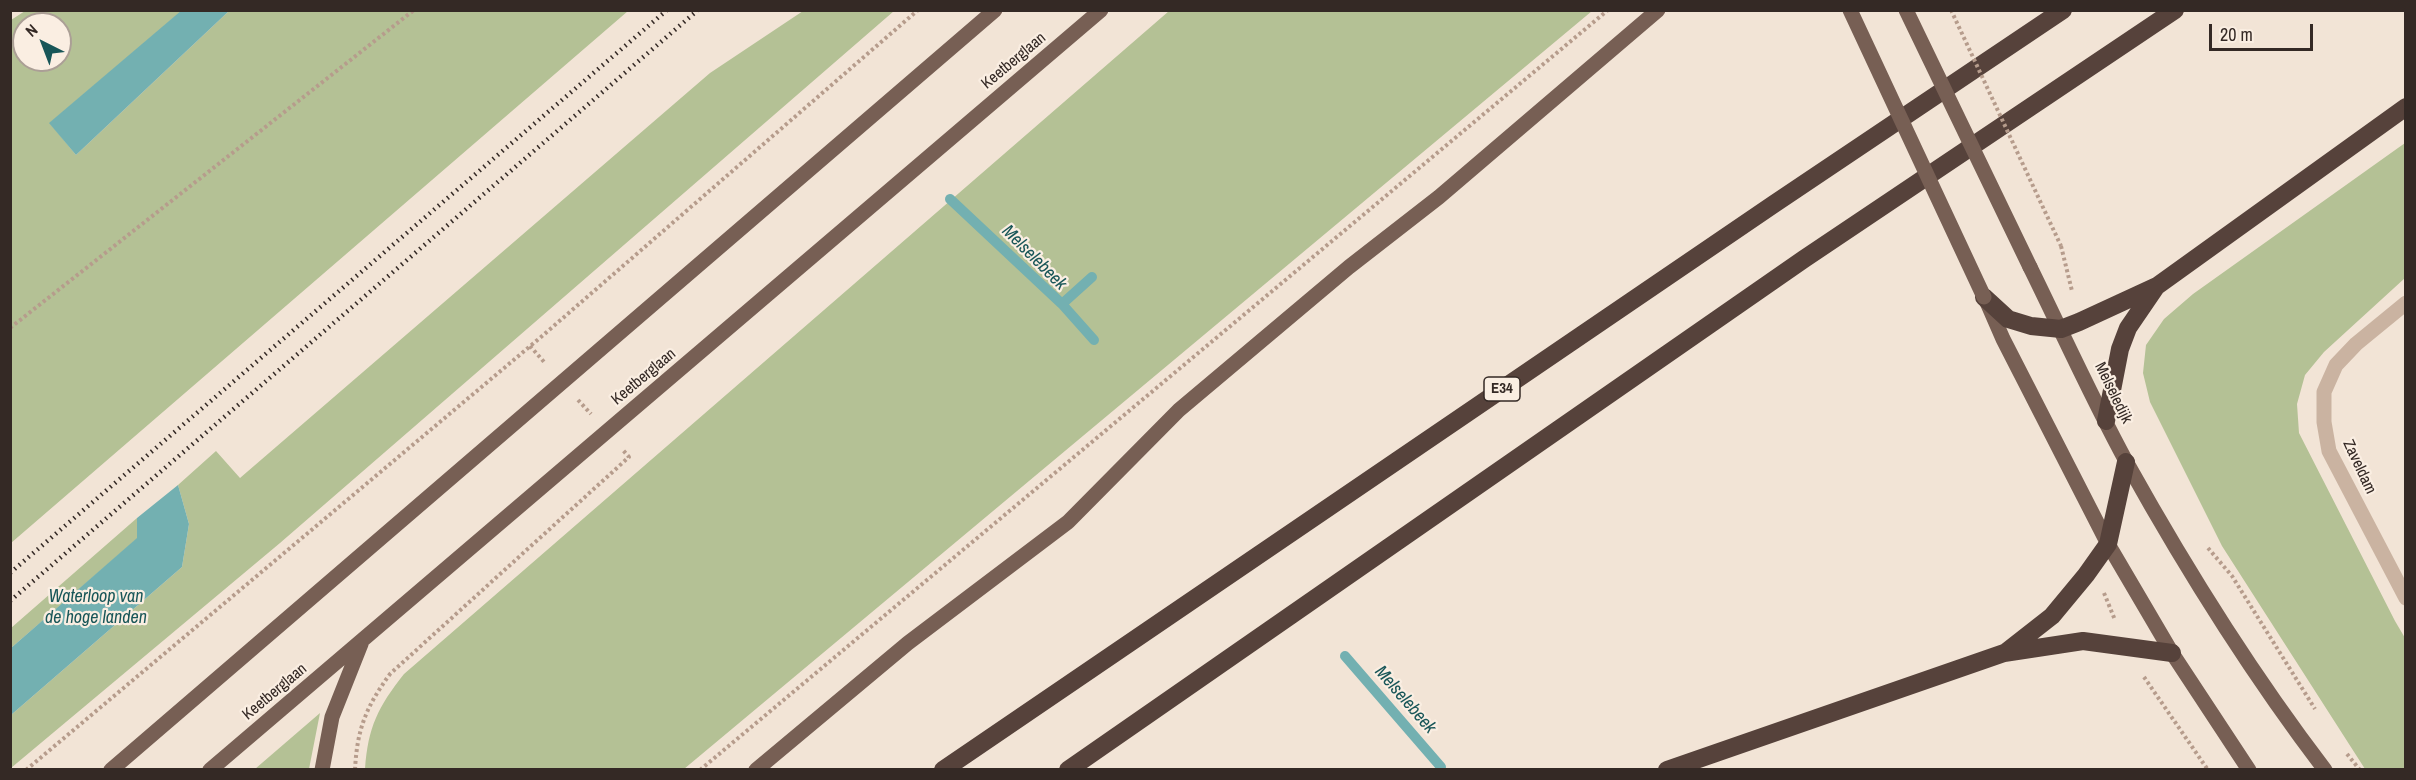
<!DOCTYPE html>
<style>
body{margin:0}
#map{position:relative;width:2416px;height:780px;overflow:hidden;background:#f2e4d6;font-family:"Archivo Narrow",sans-serif}
canvas{display:block}
.frame{position:absolute;inset:0;border:12px solid #342925;pointer-events:none}
.north{position:absolute;left:12px;top:12px;width:60px;height:60px;box-sizing:border-box;background:#faeee2;border:2px solid #ab9f96;border-radius:50%;rotate:318deg;font-size:16px;font-weight:700;line-height:24px;text-align:center;color:#342925}
.north::after{content:'';display:block;margin:auto;width:21px;height:27px;background:#185658;clip-path:polygon(50% 0,100% 100%,50% 72%,0 100%)}
.scale{position:absolute;left:2209px;top:24px;width:104px;height:27px;box-sizing:border-box;border:3px solid #342925;border-top:0;padding-left:8px;font-size:18px;line-height:21px;white-space:nowrap;color:#342925;-webkit-text-stroke:4px #faeee2;paint-order:stroke}
</style>
<div id="map">
<canvas width="2416" height="780"></canvas>
<div class="frame"></div>
<div class="north">N</div>
<div class="scale">20 m</div>
</div>
<script>
const ctx = document.querySelector('canvas').getContext('2d');
ctx.lineJoin = 'round';
function fill(path, color) { ctx.fillStyle = color; ctx.fill(path, 'evenodd'); }
function strokePath(path, color, width, dash) { ctx.strokeStyle = color; ctx.lineWidth = width; ctx.lineCap = dash ? 'butt' : 'round'; ctx.setLineDash(dash || []); ctx.stroke(path); }
function write(font, color, halo, rows, align = 'center') {
  ctx.font = font + ' "Archivo Narrow",sans-serif'; ctx.lineWidth = 4.5; ctx.setLineDash([]); ctx.textBaseline = 'middle'; ctx.strokeStyle = halo; ctx.fillStyle = color; for (const [text, x, y, turn = 0] of rows) {
    ctx.save(); ctx.translate(x, y); ctx.rotate((+turn || 0) * Math.PI / 180); ctx.textAlign = isNaN(turn) ? turn : align; if (halo) ctx.strokeText(text, 0, 0); ctx.fillText(text, 0, 0); ctx.restore();
  }
}
const green = new Path2D(`
 M 25,11 L 182,11 L 50,123 L 76,155 L 229,11 L 628,11 L 11,543 L 11,20 ZM 24,24 L 60,24 L 60,60 L 24,60 Z
 M 803,11 L 894,11 L 280,543 L 11,768 L 11,715 L 182,567 L 189,524 L 178,485 L 216,451 L 240,478 L 710,73 Z
 M 1169,11 L 1592,11 L 684,769 L 365,769 C 368,727 378,707 404,674 Z
 M 2405,143 L 2405,278 L 2324,352 L 2305,375 L 2297,404 L 2299,433 L 2395,621 L 2405,638 L 2405,769 L 2365,769 L 2222,546 L 2150,402 L 2143,373 L 2146,345 L 2164,319 L 2193,294 Z
 M 137,518 L 138,538 L 11,648 L 11,628 Z
 M 320,713 L 309,769 L 255,769 Z`);
const water = new Path2D(`
 M 182,10 L 229,11 L 76,155 L 49,123 Z
 M 178,485 L 189,524 L 182,567 L 11,715 L 11,648 L 137,538 L 137,518 Z`);
const stream = new Path2D(`
 M 950,199 L 1062,304 L 1094,340
 M 1062,304 L 1092,277
 M 1345,656 L 1441,767`);
const path = new Path2D(`
 M 2061,246 L 2072,291
 M 10,328 L 414,10
 M 530,346 L 545,363
 M 578,400 L 591,414
 M 2208,548 L 2232,576 L 2315,709
 M 2104,593 L 2115,620
 M 2144,677 L 2208,770
 M 2347,754 L 2360,770
 M 26,770 L 541,337 L 918,10
 M 355,770 C 357,729 366,707 390,674 L 629,457 L 622,449
 M 700,770 L 1608,10`);
const minor = new Path2D(`
 M 2406,303 L 2356,344 L 2336,365 L 2324,392 L 2324,422 L 2329,451 L 2406,598`);
const major = new Path2D(`
 M 2030,267 C 2062,332 2092,399 2127,463 C 2186,569 2251,673 2325,770
 M 1986,300 L 2003,339 L 2108,544 L 2172,653 L 2249,770
 M 111,770 L 995,10
 M 210,770 L 1101,10
 M 322,770 L 332,717 L 361,644
 M 756,770 L 908,643 L 1068,522 L 1179,410 L 1349,267 L 1439,197 L 1658,10`);
const highway = new Path2D(`
 M 1984,297 L 2008,319 L 2031,326 L 2061,329 L 2079,322 L 2157,286 L 2406,107
 M 2106,421 L 2120,349 L 2128,328 L 2156,287
 M 2006,652 L 2052,616 L 2086,575 L 2108,544 L 2126,462
 M 943,770 L 1774,204 L 2063,10
 M 1068,770 L 1804,259 L 2175,10
 M 1667,770 L 2004,653 L 2083,641 L 2172,653`);
const rail = new Path2D(`
 M 10,573 L 667,10
 M 10,601 L 698,10`);
const pathBridge = new Path2D(`
 M 1951,10 L 2061,246`);
const majorBridge = new Path2D(`
 M 1850,10 L 1984,297
 M 1906,10 L 2030,267`);
const shields = [
 [1502,389,36]
];
const shieldNames = [
 ["E34",1502,389]
];
const streetNames = [
 ["Keetberglaan",1014,61,-40],
 ["Keetberglaan",644,377,-40],
 ["Melseledijk",2113,393,64],
 ["Zaveldam",2359,467,65],
 ["Keetberglaan",275,692,-40]
];
const waterNames = [
 ["Melselebeek",1034,258,45],
 ["Waterloop van",96,597],
 ["de hoge landen",96,618],
 ["Melselebeek",1405,700,49]
];
fill(green, '#b4c195');
fill(water, '#73b0b1');
strokePath(stream, '#73b0b1', 10);
strokePath(path, '#b69c8c', 4, [3, 3]);
strokePath(minor, '#cab3a1', 15);
strokePath(major, '#775f54', 15);
strokePath(highway, '#56423b', 18);
strokePath(rail, '#342925', 4.5, [1.5, 4.5]);
strokePath(pathBridge, '#b69c8c', 4, [3, 3]);
strokePath(majorBridge, '#775f54', 15);
for (const [x, y, w] of shields) { const box = new Path2D(); box.roundRect(x - w / 2, y - 12, w, 24, 4.5); ctx.fillStyle = '#faeee2'; ctx.fill(box); strokePath(box, '#342925', 1.5); }
write('bold 15px', '#342925', null, shieldNames);
write('16px', '#342925', '#faeee2', streetNames);
write('italic 18px', '#185658', '#faeee2', waterNames);
</script>
